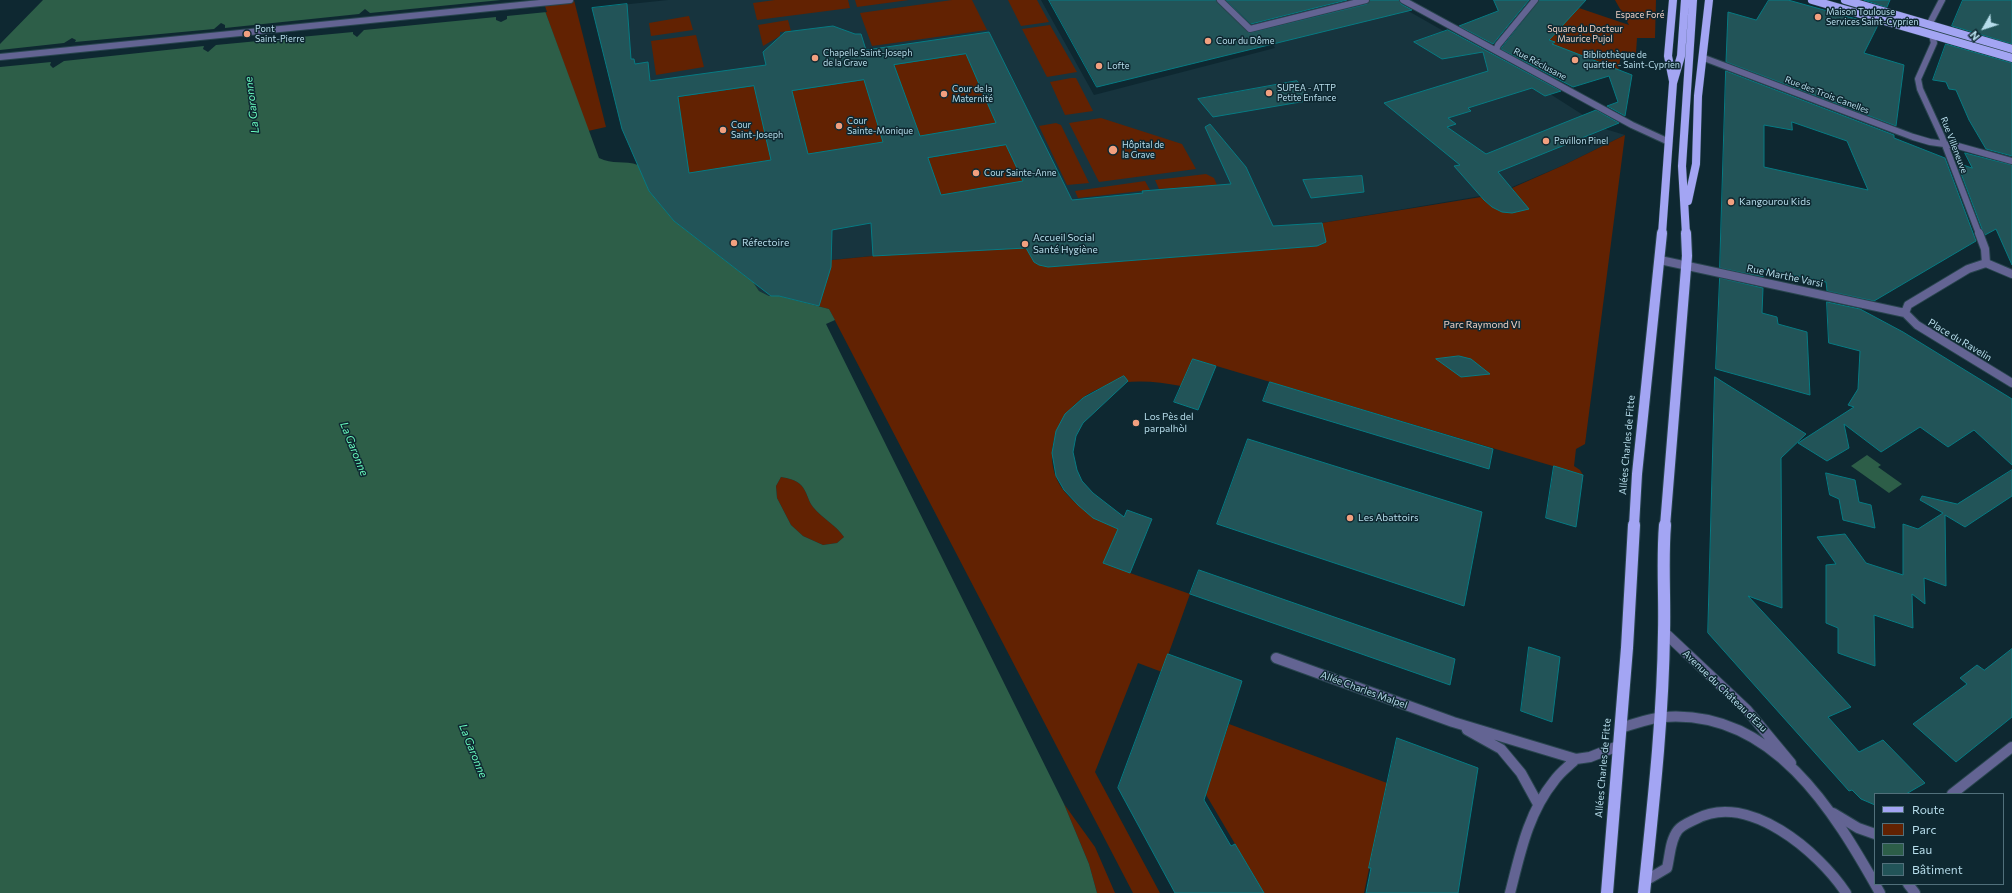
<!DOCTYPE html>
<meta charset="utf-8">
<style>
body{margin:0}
#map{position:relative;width:2012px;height:893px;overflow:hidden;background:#0e2831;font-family:Commissioner,sans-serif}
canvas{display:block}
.legend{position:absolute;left:1874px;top:793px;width:130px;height:92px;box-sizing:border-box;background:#0e2831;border:1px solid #51707b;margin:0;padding:5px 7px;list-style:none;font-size:12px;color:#b6dcea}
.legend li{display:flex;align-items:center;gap:8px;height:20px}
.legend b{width:20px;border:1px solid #51707b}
.north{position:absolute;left:1964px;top:8px;width:40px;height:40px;-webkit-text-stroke:3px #0e2831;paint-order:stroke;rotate:231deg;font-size:11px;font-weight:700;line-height:16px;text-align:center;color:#b6dcea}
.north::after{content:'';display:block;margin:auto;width:14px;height:18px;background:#b6dcea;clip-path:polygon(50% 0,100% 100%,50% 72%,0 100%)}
</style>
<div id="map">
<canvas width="2012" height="893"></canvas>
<ul class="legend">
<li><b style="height:5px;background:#a3a5f3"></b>Route</li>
<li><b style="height:11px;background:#622202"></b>Parc</li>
<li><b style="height:11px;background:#2d5e48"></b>Eau</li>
<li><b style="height:11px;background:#225458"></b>Bâtiment</li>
</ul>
<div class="north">N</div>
</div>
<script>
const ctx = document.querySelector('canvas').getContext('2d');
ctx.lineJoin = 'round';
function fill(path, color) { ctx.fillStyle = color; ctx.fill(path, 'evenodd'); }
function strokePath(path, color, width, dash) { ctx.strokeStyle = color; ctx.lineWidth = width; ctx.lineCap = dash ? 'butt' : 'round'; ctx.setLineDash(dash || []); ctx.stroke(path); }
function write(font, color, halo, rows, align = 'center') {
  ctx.font = font + ' Commissioner,sans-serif'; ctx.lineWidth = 3; ctx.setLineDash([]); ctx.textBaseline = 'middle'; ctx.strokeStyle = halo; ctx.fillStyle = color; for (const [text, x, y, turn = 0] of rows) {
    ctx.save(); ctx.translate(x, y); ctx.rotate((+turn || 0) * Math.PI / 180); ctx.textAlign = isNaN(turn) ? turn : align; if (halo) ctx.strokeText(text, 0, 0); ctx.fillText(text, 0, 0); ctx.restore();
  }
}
const built = new Path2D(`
 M 668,0 L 1041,0 L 1094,95 L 1275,48 L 1269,40 L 1389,0 L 1447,33 L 1453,32 L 1605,129 L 1625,135 L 1564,165 L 1498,193 L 1322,223 L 1326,240 L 1317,246 L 1048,267 L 873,256 L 812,262 L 779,296 L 769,296 L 759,291 L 753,282 L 674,221 L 649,191 L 622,129 L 592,8 Z`);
const green = new Path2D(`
 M 541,0 L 574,0 L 606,127 L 588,131 Z
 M 775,0 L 848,0 L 850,8 L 757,20 L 753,3 Z
 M 855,0 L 909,0 L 857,7 Z
 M 952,0 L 972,0 L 987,30 L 872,46 L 860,13 Z
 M 1008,0 L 1037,0 L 1049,22 L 1021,26 Z
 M 1615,0 L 1656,0 L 1655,38 L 1637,38 L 1636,53 L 1622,51 L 1618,70 L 1587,57 L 1582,60 L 1550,45 L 1554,42 L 1544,37 L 1579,8 L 1629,25 Z
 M 689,16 L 693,30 L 651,36 L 649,23 Z
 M 788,20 L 791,31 L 780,32 L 780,36 L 763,46 L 758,25 Z
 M 1050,25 L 1077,72 L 1047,77 L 1022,29 Z
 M 696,35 L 704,67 L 656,75 L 651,41 Z
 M 966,54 L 996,123 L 920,136 L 894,65 Z
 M 1071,78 L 1076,78 L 1093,111 L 1065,115 L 1050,82 Z
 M 864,80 L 883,142 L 808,154 L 792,91 Z
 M 754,86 L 771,160 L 689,173 L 678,97 Z
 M 1101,118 L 1182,144 L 1196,169 L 1099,182 L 1069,123 Z
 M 1056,123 L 1061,125 L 1089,183 L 1067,185 L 1039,126 Z
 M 1625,135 L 1585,444 L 1576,449 L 1574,466 L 1580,470 L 1583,475 L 1193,359 L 1181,386 C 1155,381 1131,379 1106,386 C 1063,399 1035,452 1064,491 C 1079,509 1097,519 1118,529 L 1130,573 L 1190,594 L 1162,672 L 1138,663 L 1095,772 L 1160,893 L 1133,893 L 829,309 L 779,296 L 812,262 L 873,256 L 1026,248 L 1039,265 L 1048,267 L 1317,246 L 1325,240 L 1322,223 L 1481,197 C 1491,209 1508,218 1523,209 L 1524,204 L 1512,188 L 1564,165 Z
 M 1006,145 L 1023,181 L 941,195 L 928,158 Z
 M 1206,174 L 1214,178 L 1217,185 L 1159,189 L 1155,180 Z
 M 1145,181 L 1150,190 L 1078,198 L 1075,191 Z
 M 781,477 C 788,478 796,480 801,485 C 807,491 808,501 813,507 C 822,518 836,525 844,537 L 837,543 L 823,545 L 803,536 L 791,525 L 777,498 L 776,486 Z
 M 1229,724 L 1387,783 L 1364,893 L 1264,893 L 1205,793 Z
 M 1064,804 L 1095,847 L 1115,893 L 1097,893 L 1089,864 Z`);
const water = new Path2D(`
 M 43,0 L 541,0 L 599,158 C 612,165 625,160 638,165 L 649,191 L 674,221 L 753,282 L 759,291 L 769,296 L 779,296 L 829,309 L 835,320 L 826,324 L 1064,804 L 1089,864 L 1097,893 L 0,893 L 0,44 ZM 781,477 C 788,478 796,480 801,485 C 807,491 808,501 813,507 C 822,518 836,525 844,537 L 837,543 L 823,545 L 803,536 L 791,525 L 777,498 L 776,486 Z
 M 1867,455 L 1881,465 L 1878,467 L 1902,484 L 1889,493 L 1851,466 Z`);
const pier = new Path2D(`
 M 501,0 L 543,0 L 547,12 L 507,16 L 507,19 L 501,22 L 496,20 L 496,17 L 364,30 L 357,37 L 353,34 L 353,32 L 216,45 L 208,52 L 203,49 L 204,46 L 64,61 L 53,68 L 50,65 L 51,62 L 0,67 L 0,50 L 64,43 L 72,38 L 76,40 L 75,42 L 214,29 L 221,23 L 225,25 L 225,28 L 359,14 L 365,9 L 370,13 Z`);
const building = new Path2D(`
 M 1049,0 L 1216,0 L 1249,33 L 1367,4 L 1370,0 L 1399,0 L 1401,4 L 1412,10 L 1097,87 Z
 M 1226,0 L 1347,0 L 1251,24 Z
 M 1494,0 L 1529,0 L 1493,44 L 1459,26 L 1498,11 Z
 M 1539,0 L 1586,0 L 1549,40 L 1555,42 L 1552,44 L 1632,75 L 1625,116 L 1607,106 L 1618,102 L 1609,76 L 1573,87 L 1501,49 Z
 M 1769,0 L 1788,0 L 1878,25 L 1864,53 L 1904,65 L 1896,126 L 1726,62 L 1728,12 L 1756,20 Z
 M 1864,0 L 1890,0 L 1887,7 Z
 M 1963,0 L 2012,0 L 2012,44 L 1952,26 Z
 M 627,4 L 631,59 L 634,59 L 635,64 L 648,62 L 650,81 L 766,65 L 763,52 L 785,32 L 833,26 L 855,34 L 861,34 L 866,50 L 989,32 L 1072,200 L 1143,193 L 1142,191 L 1231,184 L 1205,127 L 1210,124 L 1246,167 L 1273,226 L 1322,223 L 1326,242 L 1317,246 L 1048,267 L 1039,265 L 1034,262 L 1026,248 L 873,256 L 871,223 L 832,230 L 831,267 L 819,306 L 779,296 L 771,296 L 674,221 L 649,191 L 622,129 L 592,8 ZM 966,54 L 996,123 L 920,136 L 894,65 ZM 864,80 L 883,142 L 808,154 L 792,91 ZM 754,86 L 771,160 L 689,173 L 678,97 ZM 1006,145 L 1023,181 L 941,195 L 928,158 Z
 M 1448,30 L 1561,91 L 1545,96 L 1532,88 L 1468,108 L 1471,111 L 1448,118 L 1456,124 L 1447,127 L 1486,154 L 1596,110 L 1619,123 L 1498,172 L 1529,209 L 1512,213 L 1502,212 L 1492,207 L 1484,200 L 1454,166 L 1460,165 L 1384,103 L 1488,71 L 1483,52 L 1442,59 L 1414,42 Z
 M 1946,44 L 2012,63 L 2012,156 L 1986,149 L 1969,120 L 1956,90 L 1949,89 L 1946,82 L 1933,80 Z
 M 1726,71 L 1894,135 L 1894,138 L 1945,158 L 1976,241 L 1874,301 L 1827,291 L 1826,282 L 1763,269 L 1763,277 L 1720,268 ZM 1792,122 L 1847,141 L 1868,190 L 1764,167 L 1764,125 L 1792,130 Z
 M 1297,81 L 1312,100 L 1213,117 L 1198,99 Z
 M 1965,153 L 2012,165 L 2012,265 L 1996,229 L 1985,235 L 1982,229 L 1957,163 L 1972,168 Z
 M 1362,176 L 1364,192 L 1311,198 L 1303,180 Z
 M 1720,278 L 1763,288 L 1762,313 L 1777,317 L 1778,324 L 1807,332 L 1810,395 L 1716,369 Z
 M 1827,302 L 1860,309 L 1903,332 L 2012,399 L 2012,465 L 1974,430 L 1948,447 L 1920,427 L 1881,452 L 1844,424 L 1849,448 L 1827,461 L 1798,443 L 1854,407 L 1848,405 L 1858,389 L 1860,351 L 1829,343 Z
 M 1459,356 L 1471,359 L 1490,374 L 1461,377 L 1436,359 Z
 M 1193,359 L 1216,366 L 1198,410 L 1174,402 Z
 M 1124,376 L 1128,381 L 1083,423 L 1076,436 L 1073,452 L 1077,470 L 1082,481 L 1093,493 L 1124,517 L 1127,510 L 1152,519 L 1130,573 L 1103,563 L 1118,529 L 1093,518 L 1078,505 L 1064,490 L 1056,476 L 1052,453 L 1056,431 L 1065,414 L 1083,398 Z
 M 1715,377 L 1806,434 L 1781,458 L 1782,608 L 1748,596 L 1851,707 L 1828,717 L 1859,752 L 1883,740 L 1925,783 L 1906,794 L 1875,794 L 1875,805 L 1861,799 L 1852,790 L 1849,791 L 1708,633 Z
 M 1270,382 L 1493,449 L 1489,469 L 1263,401 Z
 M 1248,439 L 1482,512 L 1464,606 L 1217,524 Z
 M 1554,466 L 1583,475 L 1576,527 L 1546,518 Z
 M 2012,470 L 2012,496 L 1965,527 L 1945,515 L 1946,586 L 1924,578 L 1925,604 L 1912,594 L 1913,628 L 1874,615 L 1875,666 L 1838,653 L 1838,628 L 1826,623 L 1826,565 L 1836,564 L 1817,537 L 1845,534 L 1866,563 L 1903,575 L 1903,524 L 1918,529 L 1943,513 L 1920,500 L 1922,496 L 1957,504 Z
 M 1826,473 L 1855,480 L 1859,502 L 1871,505 L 1875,528 L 1843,520 L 1839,499 L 1830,495 Z
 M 1199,570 L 1455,659 L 1450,685 L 1190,594 Z
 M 1529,647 L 1560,657 L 1552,722 L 1521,711 Z
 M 2012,649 L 2012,717 L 1956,762 L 1913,724 L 1967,684 L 1960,678 L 1977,665 L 1984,670 Z
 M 1168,654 L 1242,681 L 1204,800 L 1231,846 L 1235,844 L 1264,893 L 1175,893 L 1118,788 Z
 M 1397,738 L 1478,768 L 1458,893 L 1366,893 L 1371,868 L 1369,868 Z`);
const pedestrian = new Path2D(`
 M 0,57 L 570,0`);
const minorFar2 = new Path2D(`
 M 1220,0 L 1250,29 L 1366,0
 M 1403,0 L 1632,125 L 1669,142
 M 1929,25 L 1942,0
 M 1932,35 L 1934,43 L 1918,79 L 1920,89 L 1942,137 L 1979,234
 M 1496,50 L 1498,45 L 1535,0
 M 1704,58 L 1913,137 L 1930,142 L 1958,146 L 2012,161`);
const minorFar1 = new Path2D(`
 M 1979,233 L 1985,249 L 1986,263
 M 1660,260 L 1905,313
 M 1905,313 L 1917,325 L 2012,383
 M 1905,313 L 1908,305 L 1968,269 L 1986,263 L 2012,274`);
const minor = new Path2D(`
 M 1276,658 L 1453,722 L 1576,759 L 1590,757 L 1618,746
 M 1467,730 L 1501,749 L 1521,773 L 1538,804
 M 1952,794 L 2012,747
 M 1833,813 L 1858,828 L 1875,834
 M 1908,884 L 1915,893
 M 1510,893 C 1520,854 1528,813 1554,781 C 1560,772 1569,766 1576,759`);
const tertiary = new Path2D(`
 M 1664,632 L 1747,710 L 1791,763
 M 1620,728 C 1635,724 1649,718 1664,717 C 1773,709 1834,811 1880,893
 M 1645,881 L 1667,868 C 1670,856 1670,840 1678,830 C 1682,825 1690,822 1696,819 C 1748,791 1819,852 1846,893`);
const primaryFar2 = new Path2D(`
 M 1673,0 L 1668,56 L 1673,81
 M 1812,0 L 2012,58
 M 1845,0 L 2012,49
 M 1688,201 L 1696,164 L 1698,96 L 1709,0
 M 1662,234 L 1673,83 L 1681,56 L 1685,0
 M 1686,234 L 1682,166 L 1693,0`);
const primaryFar1 = new Path2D(`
 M 1634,526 L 1637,474 L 1662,233
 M 1665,526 L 1687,256 L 1686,233`);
const primary = new Path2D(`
 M 1607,893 L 1627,648 L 1634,525
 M 1644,893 C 1653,806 1663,719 1664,632 C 1665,596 1662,561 1665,525`);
const markers = [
 [1818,17,4,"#f2a07f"],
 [247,34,4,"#f2a07f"],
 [1208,41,4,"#f2a07f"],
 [815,58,4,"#f2a07f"],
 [1575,60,4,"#f2a07f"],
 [1099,66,4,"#f2a07f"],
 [1269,93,4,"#f2a07f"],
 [944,94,4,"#f2a07f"],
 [839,126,4,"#f2a07f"],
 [723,130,4,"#f2a07f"],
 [1546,141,4,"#f2a07f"],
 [1113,150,5,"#f2a07f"],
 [976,173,4,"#f2a07f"],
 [1731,202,4,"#f2a07f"],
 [734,243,4,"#f2a07f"],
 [1025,244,4,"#f2a07f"],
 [1136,423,4,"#f2a07f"],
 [1350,518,4,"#f2a07f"]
];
const farPoinames = [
 ["Maison Toulouse",1826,12],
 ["Services Saint-Cyprien",1826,22],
 ["Pont",255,29],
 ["Saint-Pierre",255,39],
 ["Cour du Dôme",1216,41],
 ["Chapelle Saint-Joseph",823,53],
 ["de la Grave",823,63],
 ["Bibliothèque de",1583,55],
 ["quartier - Saint-Cyprien",1583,65],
 ["Lofte",1107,66],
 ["SUPEA - ATTP",1277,88],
 ["Petite Enfance",1277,98],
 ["Cour de la",952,89],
 ["Maternité",952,99],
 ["Cour",847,121],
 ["Sainte-Monique",847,131],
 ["Cour",731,125],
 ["Saint-Joseph",731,135],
 ["Pavillon Pinel",1554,141],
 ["Hôpital de",1122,145],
 ["la Grave",1122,155],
 ["Cour Sainte-Anne",984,173]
];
const farParknames = [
 ["Espace Foré",1640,15],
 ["Square du Docteur",1585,29],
 ["Maurice Pujol",1585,39]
];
const farStreetnames = [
 ["Rue Réclusane",1540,64,28],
 ["Rue des Trois Canelles",1827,95,21],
 ["Rue Villeneuve",1954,145,69]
];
const poiNames = [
 ["Kangourou Kids",1739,202],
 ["Accueil Social",1033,238],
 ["Santé Hygiène",1033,250],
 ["Réfectoire",742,243],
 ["Los Pès del",1144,417],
 ["parpalhòl",1144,429],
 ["Les Abattoirs",1358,518]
];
const streetNames = [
 ["Rue Marthe Varsi",1785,276,12],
 ["Place du Ravelin",1960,340,31],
 ["Allées Charles de Fitte",1627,445,-85],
 ["Allée Charles Malpel",1364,690,20],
 ["Avenue du Château d'Eau",1725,691,44],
 ["Allées Charles de Fitte",1603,768,-85]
];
const parkNames = [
 ["Parc Raymond VI",1482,325]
];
const waterNames = [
 ["La Garonne",252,105,-97],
 ["La Garonne",354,449,68],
 ["La Garonne",473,751,68]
];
fill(built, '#17343e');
fill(green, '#622202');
fill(water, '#2d5e48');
fill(pier, '#0e2831');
fill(building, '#225458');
strokePath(building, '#067b83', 1);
strokePath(pedestrian, '#29454f', 8);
strokePath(minorFar2, '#29454f', 8);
strokePath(minorFar1, '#29454f', 10);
strokePath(minor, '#29454f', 12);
strokePath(tertiary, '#29454f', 12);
strokePath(primaryFar2, '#29454f', 9);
strokePath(primaryFar1, '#29454f', 12);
strokePath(primary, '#29454f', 14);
strokePath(pedestrian, '#636493', 6);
strokePath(minorFar2, '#636493', 6);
strokePath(minorFar1, '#636493', 8);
strokePath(minor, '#636493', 10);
strokePath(tertiary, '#636493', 10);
strokePath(primaryFar2, '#a3a5f3', 8);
strokePath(primaryFar1, '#a3a5f3', 10);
strokePath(primary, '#a3a5f3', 12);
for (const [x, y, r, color] of markers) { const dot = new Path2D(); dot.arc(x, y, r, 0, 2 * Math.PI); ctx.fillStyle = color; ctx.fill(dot); strokePath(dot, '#0e2831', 1.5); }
write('9px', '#b6dcea', '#0e2831', farPoinames, 'left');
write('9px', '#edcec2', '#0e2831', farParknames);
write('9px', '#b6dcea', '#0e2831', farStreetnames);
write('10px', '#b6dcea', '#0e2831', poiNames, 'left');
write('10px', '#b6dcea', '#0e2831', streetNames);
write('10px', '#edcec2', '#0e2831', parkNames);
write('italic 11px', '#69fdbf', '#0e2831', waterNames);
</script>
